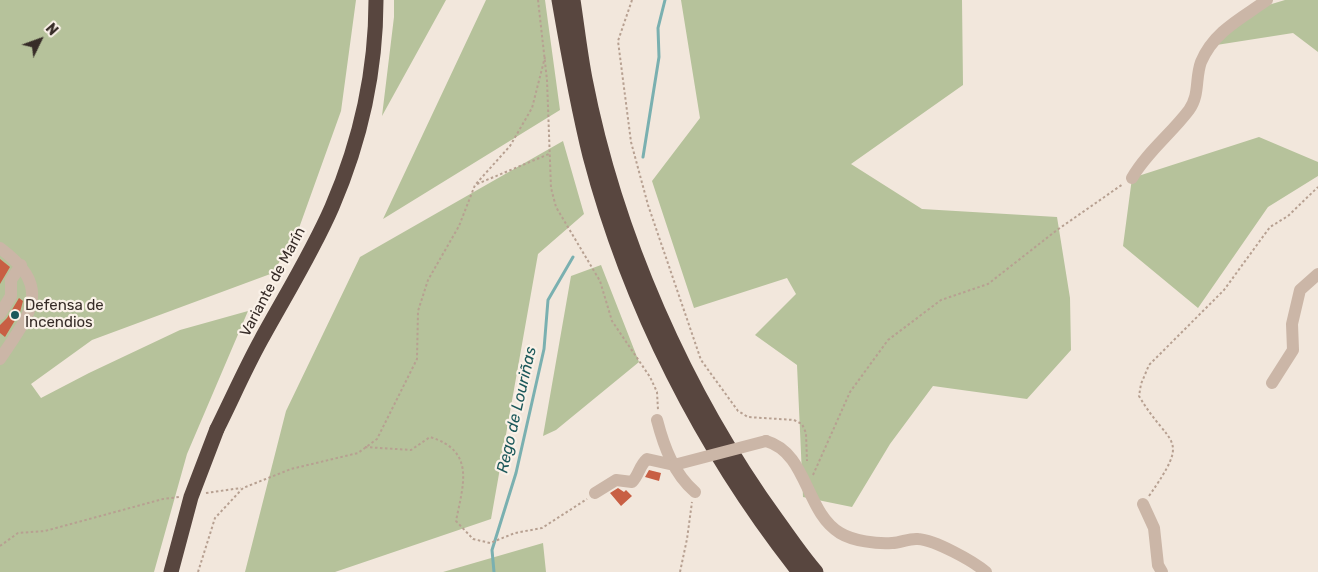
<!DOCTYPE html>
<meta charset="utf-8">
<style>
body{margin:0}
#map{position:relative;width:1318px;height:572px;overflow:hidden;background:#f2e7dc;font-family:Rubik,sans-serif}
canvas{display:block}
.north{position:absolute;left:15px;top:15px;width:50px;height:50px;-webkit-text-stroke:4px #faf1e8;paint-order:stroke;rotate:48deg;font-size:14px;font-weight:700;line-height:20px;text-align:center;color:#372c28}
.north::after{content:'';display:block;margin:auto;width:18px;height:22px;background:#372c28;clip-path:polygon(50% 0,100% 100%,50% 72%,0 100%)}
</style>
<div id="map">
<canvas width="1318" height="572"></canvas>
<div class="north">N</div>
</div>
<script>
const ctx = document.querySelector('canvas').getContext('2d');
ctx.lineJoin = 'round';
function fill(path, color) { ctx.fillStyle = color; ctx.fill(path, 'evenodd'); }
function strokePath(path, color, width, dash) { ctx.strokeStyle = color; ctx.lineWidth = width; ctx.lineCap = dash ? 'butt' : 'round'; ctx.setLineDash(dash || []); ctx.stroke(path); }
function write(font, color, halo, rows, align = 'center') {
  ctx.font = font + ' Rubik,sans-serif'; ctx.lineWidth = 4.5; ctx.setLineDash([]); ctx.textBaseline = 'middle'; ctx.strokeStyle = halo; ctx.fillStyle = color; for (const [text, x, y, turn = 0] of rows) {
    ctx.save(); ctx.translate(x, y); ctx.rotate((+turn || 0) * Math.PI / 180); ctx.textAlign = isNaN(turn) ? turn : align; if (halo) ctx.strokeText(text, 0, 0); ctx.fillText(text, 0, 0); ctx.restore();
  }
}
const green = new Path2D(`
 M 0,0 L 356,0 L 341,111 L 299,228 L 273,273 L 92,340 L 31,384 L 41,398 L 89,373 L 180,330 L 248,311 L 187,454 L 154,572 L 0,572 Z
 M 394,0 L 446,0 L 382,116 L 394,17 Z
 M 486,0 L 545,0 L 560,110 L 383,219 Z
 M 681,0 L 962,0 L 963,85 L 851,164 L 922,209 L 1057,217 L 1070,298 L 1071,350 L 1027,399 L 933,386 L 890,444 L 852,507 L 803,497 L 797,365 L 755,335 L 796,294 L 787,278 L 694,308 L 652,181 L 700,118 Z
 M 1285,0 L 1318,0 L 1318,52 L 1293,33 L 1210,46 L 1245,12 Z
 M 1259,137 L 1318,162 L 1318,176 L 1268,207 L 1198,308 L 1123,246 L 1132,178 Z
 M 563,141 L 584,214 L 538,254 L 491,519 L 335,572 L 245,572 L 286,411 L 360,257 Z
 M 601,265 L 639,362 L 556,430 L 543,436 L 571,276 Z
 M 543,543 L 546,572 L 443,572 Z`);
const stream = new Path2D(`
 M 643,157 L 659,57 L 658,28 L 665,0
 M 494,572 L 492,550 L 516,473 L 544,349 L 548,300 L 573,257`);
const building = new Path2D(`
 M 0,259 L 10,267 L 0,284 Z
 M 19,298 L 23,301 L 20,312 L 5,337 L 0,333 L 0,325 L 7,318 Z
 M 649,470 L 661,473 L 659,481 L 645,477 Z
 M 618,488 L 624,492 L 626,490 L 632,496 L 621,506 L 610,493 Z`);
const path = new Path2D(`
 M 538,0 L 547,80 L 551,188 L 556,207 L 600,281 L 612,321 L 650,377 L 657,392 L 658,410
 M 632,0 L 618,41 L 631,142 L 648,205 L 701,360 L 738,411 L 748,417 L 794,420 L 802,424 L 806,433 L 807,461
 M 477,184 L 549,154
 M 365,447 L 411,450 L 430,437 C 476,451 463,485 456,521 L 473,539 L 490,543 L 515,533 L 542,528 L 587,499
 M 813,475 L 850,392 L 888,340 L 941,300 L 988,284 L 1057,230 L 1123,184
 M 206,493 L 241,488
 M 1149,496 C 1192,434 1170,449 1139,396 L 1141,384 L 1149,365 L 1224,290 L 1270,227 L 1288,216 L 1318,187
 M 0,546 L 18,533 L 45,531 L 163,499 L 179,497
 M 198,572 L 215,518 L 243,488 L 291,469 L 358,453 L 377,439 L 417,359 L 418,311 L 428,280 L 459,226 L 475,185 L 510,146 L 532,108 L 545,57
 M 680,572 L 687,539 L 692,502`);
const minor = new Path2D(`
 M 1132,178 C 1147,152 1171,134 1189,110 C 1200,95 1195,78 1201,62 C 1214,31 1242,18 1267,0
 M 0,248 C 54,288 30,314 0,359
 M 0,314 L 11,296 L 11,280 L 21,265
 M 1272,383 L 1293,350 L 1292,324 L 1300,290 L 1318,274
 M 657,420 C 664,447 674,474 695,492
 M 766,441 C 808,453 805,512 840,533 C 853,541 877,544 892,543 C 901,543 909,538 918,539 C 935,540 973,561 986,572
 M 595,493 L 616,480 L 632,482 C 639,475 639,466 647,459 L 674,465
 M 1143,504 L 1154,528 L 1158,565 L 1162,572`);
const highway = new Path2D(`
 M 559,0 C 568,52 577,104 590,156 C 629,305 703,451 799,572
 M 573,0 C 577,26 580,53 585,79 C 615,234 685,393 777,520 C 790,538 802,556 816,572
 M 217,429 C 232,399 245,369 261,340 C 285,296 312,253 332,207 C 360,142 376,70 376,0`);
const minorBridge = new Path2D(`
 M 674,465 L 766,441`);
const highwayBridge = new Path2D(`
 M 171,572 L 191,497 L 217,429`);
const markers = [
 [15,315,5,"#1c585a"]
];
const streetNames = [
 ["Variante de Marín",273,282,-62]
];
const poiNames = [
 ["Defensa de",25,306],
 ["Incendios",25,323]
];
const waterNames = [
 ["Rego de Louriñas",517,410,-77]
];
fill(green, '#b6c29b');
strokePath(stream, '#7ab0b0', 3);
fill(building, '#c85f44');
strokePath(path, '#b7a091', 2, [2.5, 2.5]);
strokePath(minor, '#cbb6a7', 12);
strokePath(highway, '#58463f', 15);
strokePath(minorBridge, '#cbb6a7', 12);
strokePath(highwayBridge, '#58463f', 15);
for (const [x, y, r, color] of markers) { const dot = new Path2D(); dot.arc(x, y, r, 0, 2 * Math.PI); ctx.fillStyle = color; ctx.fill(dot); strokePath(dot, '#faf1e8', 2); }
write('15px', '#372c28', '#faf1e8', streetNames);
write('15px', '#372c28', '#faf1e8', poiNames, 'left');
write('italic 16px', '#1c585a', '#faf1e8', waterNames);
</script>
